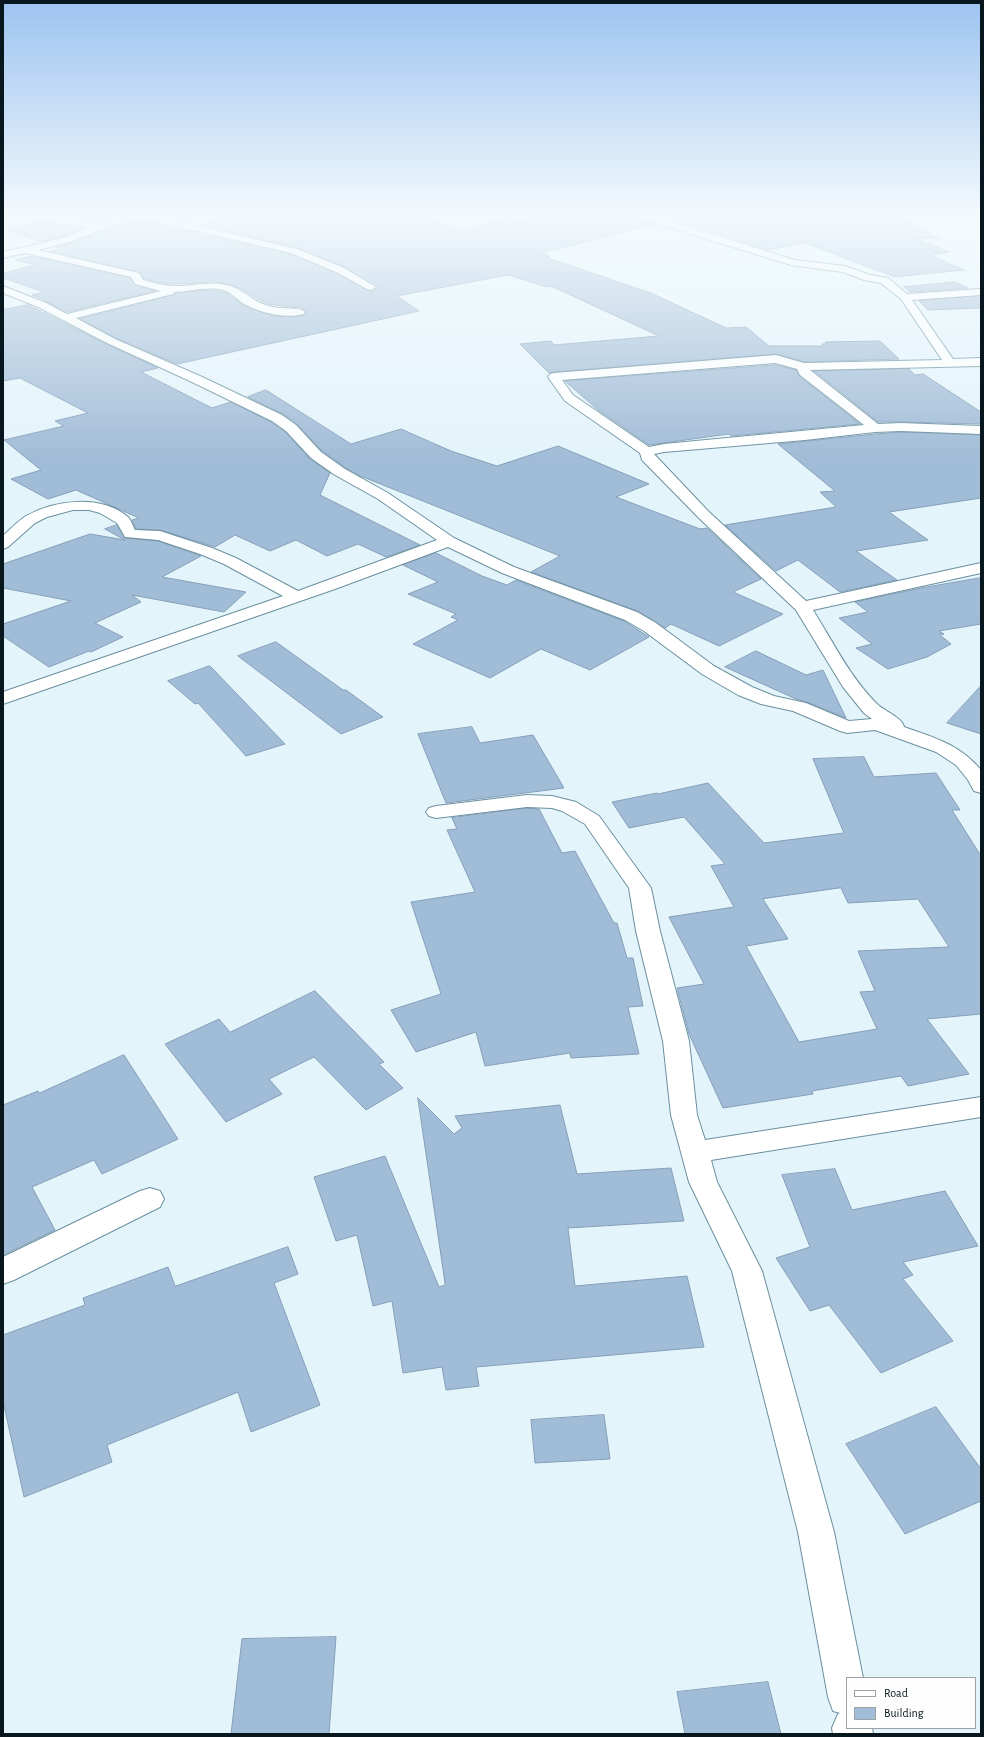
<!DOCTYPE html>
<style>
body{margin:0}
#map{position:relative;width:984px;height:1737px;overflow:hidden;background:#e4f4fb;font-family:"Alegreya Sans",sans-serif}
canvas{display:block}
.frame{position:absolute;inset:0;border:4px solid #08171d;pointer-events:none}
.legend{position:absolute;left:846px;top:1677px;width:130px;height:52px;box-sizing:border-box;background:#fefefe;border:1px solid #9ca2a4;margin:0;padding:5px 7px;list-style:none;font-size:12px;color:#08171d}
.legend li{display:flex;align-items:center;gap:8px;height:20px}
.legend b{width:20px;border:1px solid #9ca2a4}
</style>
<div id="map">
<canvas width="984" height="1737"></canvas>
<div class="frame"></div>
<ul class="legend">
<li><b style="height:5px;background:#fff"></b>Road</li>
<li><b style="height:11px;background:#a1bcd7"></b>Building</li>
</ul>
</div>
<script>
const ctx = document.querySelector('canvas').getContext('2d');
ctx.lineJoin = 'round';
function fill(path, color) { ctx.fillStyle = color; ctx.fill(path, 'evenodd'); }
function strokePath(path, color, width, dash) { ctx.strokeStyle = color; ctx.lineWidth = width; ctx.lineCap = dash ? 'butt' : 'round'; ctx.setLineDash(dash || []); ctx.stroke(path); }
const building = new Path2D(`
 M 71,215 L 126,215 L 102,221 L 66,216 Z
 M 161,215 L 204,215 L 188,221 Z
 M 223,215 L 429,215 L 430,221 L 463,230 L 508,217 L 522,220 L 538,215 L 628,215 L 655,224 L 542,253 L 550,256 L 546,257 L 653,294 L 726,328 L 746,327 L 769,346 L 823,346 L 822,344 L 826,344 L 825,342 L 880,341 L 899,359 L 804,362 L 776,354 L 554,372 L 549,373 L 520,344 L 551,341 L 554,345 L 659,336 L 551,286 L 547,287 L 508,275 L 397,296 L 419,311 L 177,364 L 116,338 L 80,319 L 173,295 L 175,293 L 207,290 L 225,292 L 243,305 L 273,316 L 297,317 L 304,315 L 306,312 L 300,308 L 267,304 L 239,288 L 226,284 L 214,282 L 176,284 L 164,283 L 144,279 L 139,272 L 51,251 L 61,249 L 56,247 L 71,243 L 114,226 L 144,221 L 291,254 L 335,273 L 367,290 L 372,291 L 377,288 L 345,267 L 298,248 L 203,226 Z
 M 674,215 L 895,215 L 939,238 L 917,239 L 949,252 L 930,255 L 964,270 L 895,277 L 805,243 L 768,250 L 674,219 Z
 M 31,224 L 53,224 L 85,228 L 64,237 L 41,242 L 3,229 Z
 M 32,256 L 130,278 L 135,285 L 155,291 L 67,312 L 45,301 L 47,301 L 32,295 L 44,292 L 3,278 L 3,273 L 35,265 L 16,260 Z
 M 955,282 L 968,288 L 910,292 L 904,287 Z
 M 981,296 L 981,308 L 928,310 L 919,301 Z
 M 28,305 L 106,344 L 158,368 L 141,372 L 212,408 L 231,402 L 271,422 L 285,432 L 310,459 L 330,473 L 320,495 L 420,545 L 386,557 L 358,544 L 327,556 L 296,540 L 270,551 L 235,535 L 215,547 L 160,530 L 136,529 L 132,520 L 139,518 L 76,490 L 48,499 L 11,479 L 41,470 L 4,440 L 64,426 L 55,421 L 88,413 L 20,378 L 3,381 L 3,310 Z
 M 775,365 L 796,370 L 799,376 L 860,424 L 731,436 L 729,434 L 649,445 L 598,410 L 565,381 Z
 M 909,369 L 915,375 L 923,374 L 981,412 L 981,424 L 901,422 L 878,422 L 814,371 Z
 M 266,390 L 351,444 L 401,429 L 451,451 L 497,466 L 558,446 L 649,484 L 616,497 L 700,529 L 707,528 L 761,579 L 733,592 L 783,614 L 719,646 L 671,624 L 665,628 L 638,611 L 531,572 L 560,556 L 358,475 L 346,468 L 322,451 L 297,424 L 283,414 L 248,397 Z
 M 901,432 L 981,435 L 981,498 L 889,512 L 928,540 L 856,551 L 897,580 L 840,592 L 798,560 L 776,571 L 725,525 L 836,507 L 820,492 L 835,491 L 778,444 L 875,434 Z
 M 117,525 L 125,538 L 158,541 L 201,556 L 162,577 L 246,592 L 224,612 L 132,595 L 141,602 L 95,623 L 123,637 L 91,652 L 89,651 L 49,667 L 3,636 L 3,624 L 71,601 L 3,588 L 3,564 L 90,534 L 125,540 L 105,529 Z
 M 436,553 L 482,576 L 507,585 L 516,580 L 624,621 L 649,637 L 590,670 L 541,649 L 490,678 L 413,644 L 458,620 L 451,617 L 456,614 L 408,594 L 438,582 L 403,565 Z
 M 981,578 L 981,624 L 939,631 L 944,634 L 940,635 L 951,644 L 927,657 L 888,669 L 856,648 L 872,644 L 839,618 L 868,612 L 855,602 L 921,588 Z
 M 276,642 L 343,690 L 346,690 L 383,717 L 341,734 L 238,656 Z
 M 756,651 L 806,675 L 823,670 L 846,718 L 807,702 L 796,699 L 725,667 Z
 M 210,666 L 285,744 L 246,756 L 198,703 L 195,704 L 168,681 Z
 M 981,686 L 981,734 L 947,723 Z
 M 472,727 L 480,743 L 533,735 L 564,788 L 446,803 L 418,734 Z
 M 864,757 L 874,777 L 936,773 L 960,810 L 952,810 L 981,856 L 981,1014 L 927,1019 L 969,1074 L 908,1086 L 901,1076 L 812,1091 L 813,1094 L 723,1108 L 689,1034 L 677,988 L 704,984 L 669,917 L 734,907 L 711,866 L 725,864 L 684,817 L 629,828 L 612,802 L 657,793 L 658,794 L 708,783 L 764,843 L 844,833 L 813,759 ZM 841,888 L 848,903 L 918,899 L 949,947 L 858,951 L 875,991 L 860,992 L 877,1029 L 799,1042 L 746,946 L 788,939 L 763,899 Z
 M 527,808 L 539,809 L 562,853 L 575,851 L 614,923 L 617,923 L 627,958 L 633,958 L 643,1006 L 628,1007 L 639,1054 L 571,1058 L 570,1053 L 485,1066 L 476,1032 L 416,1052 L 391,1010 L 441,994 L 411,902 L 475,892 L 447,830 L 457,829 L 452,818 Z
 M 315,991 L 384,1062 L 379,1064 L 403,1088 L 366,1110 L 314,1057 L 269,1079 L 282,1094 L 226,1122 L 165,1044 L 219,1019 L 230,1032 Z
 M 124,1055 L 178,1139 L 102,1174 L 94,1160 L 32,1187 L 55,1230 L 3,1255 L 3,1105 L 38,1091 L 39,1093 Z
 M 418,1098 L 454,1134 L 462,1128 L 455,1116 L 560,1105 L 577,1174 L 671,1168 L 684,1221 L 568,1228 L 575,1286 L 687,1276 L 704,1347 L 476,1367 L 479,1386 L 446,1390 L 442,1367 L 403,1373 L 392,1301 L 373,1306 L 357,1235 L 336,1241 L 314,1177 L 385,1156 L 439,1287 L 445,1285 Z
 M 835,1169 L 852,1210 L 945,1191 L 978,1246 L 903,1262 L 913,1275 L 903,1279 L 953,1341 L 881,1373 L 829,1305 L 810,1311 L 776,1258 L 810,1247 L 782,1175 Z
 M 288,1247 L 298,1274 L 274,1283 L 320,1405 L 251,1432 L 238,1392 L 107,1445 L 112,1462 L 24,1497 L 3,1401 L 3,1335 L 85,1305 L 83,1298 L 168,1267 L 175,1286 Z
 M 936,1407 L 981,1469 L 981,1501 L 905,1534 L 846,1444 Z
 M 604,1415 L 610,1459 L 535,1463 L 531,1420 Z
 M 336,1637 L 329,1734 L 231,1734 L 242,1639 Z
 M 768,1682 L 781,1734 L 685,1734 L 677,1692 Z`);
const minor = new Path2D(`
 M 134,215 L 153,215 L 188,223 L 209,215 L 222,215 L 198,226 L 297,249 L 344,268 L 376,287 L 371,290 L 367,289 L 336,272 L 291,253 L 144,219 L 114,225 L 70,242 L 38,250 L 139,273 L 143,280 C 154,283 165,286 176,286 C 193,286 209,281 226,285 C 243,288 254,304 273,307 C 280,309 301,307 305,312 L 304,314 C 285,319 261,313 244,304 C 238,300 233,294 226,291 C 211,285 190,292 174,292 L 173,294 L 76,318 L 115,339 L 200,376 L 282,415 L 296,425 L 321,452 L 345,469 L 388,493 L 454,538 L 514,567 L 637,612 L 656,623 L 714,666 L 752,687 L 774,696 L 806,703 L 849,721 L 872,719 L 864,713 L 843,687 L 796,610 L 699,518 L 642,460 L 640,453 L 565,401 L 548,377 L 550,374 L 554,373 L 776,355 L 804,363 L 942,360 L 901,299 L 881,283 L 864,280 L 843,272 L 791,265 L 629,215 L 646,215 L 669,221 L 795,260 L 845,266 L 870,275 L 888,278 L 907,294 L 981,289 L 981,295 L 912,300 L 953,359 L 981,358 L 981,366 L 810,370 L 878,424 L 901,423 L 981,426 L 981,434 L 901,431 L 875,432 L 805,440 L 664,452 L 654,454 L 709,512 L 806,601 L 981,563 L 981,573 L 813,610 C 833,642 850,677 877,704 C 884,711 903,718 904,727 C 935,738 959,744 981,770 L 981,793 L 974,791 L 968,780 L 956,765 L 936,752 L 875,730 L 847,733 L 840,731 L 793,711 L 761,704 L 738,695 L 702,674 L 644,631 L 625,620 L 502,573 L 448,547 L 335,589 L 3,704 L 3,692 L 283,596 L 224,564 L 200,554 L 158,540 L 125,537 L 117,523 L 100,513 L 89,510 L 73,510 L 47,517 L 35,523 L 8,547 L 3,549 L 3,536 C 10,529 18,521 26,516 C 54,500 101,494 128,517 C 131,520 133,526 135,530 L 160,531 L 212,548 L 236,558 L 298,591 L 437,540 L 378,499 L 335,475 L 311,458 L 286,431 L 272,421 L 192,382 L 107,343 L 38,307 L 3,293 L 3,286 L 46,303 L 67,314 L 161,291 L 135,284 L 131,277 L 25,253 L 3,258 L 3,252 L 64,238 L 91,227 L 53,222 L 3,222 L 3,216 L 53,216 L 102,223 ZM 775,363 L 797,369 L 800,375 L 864,425 L 664,444 L 649,447 L 573,395 L 562,380 Z
 M 527,795 L 552,796 L 576,802 L 599,816 L 651,888 L 660,931 L 689,1041 L 697,1115 L 705,1140 L 981,1097 L 981,1117 L 711,1160 L 717,1182 L 762,1271 L 834,1532 L 863,1678 L 847,1678 L 847,1728 L 872,1728 L 873,1734 L 833,1734 L 832,1728 L 838,1714 L 840,1713 L 833,1711 L 828,1697 L 798,1532 L 732,1271 L 689,1182 L 671,1115 L 663,1041 L 636,931 L 629,888 L 585,824 L 562,811 L 552,808 L 527,807 L 436,818 L 429,816 L 426,812 L 429,808 L 436,806 Z
 M 150,1188 L 160,1191 L 164,1199 L 160,1207 L 14,1280 L 3,1284 L 3,1257 L 140,1191 Z`);
fill(building, '#a1bcd7');
strokePath(building, '#859fb9', 1);
strokePath(minor, '#69909f', 2);
fill(minor, '#fff');
const sky = ctx.createLinearGradient(0, 0, 0, 459);
sky.addColorStop(0, '#9dc3f0');
sky.addColorStop(0.47, '#f3fafd');
sky.addColorStop(1, '#f3fafd00');
ctx.fillStyle = sky;
ctx.fillRect(0, 0, 984, 459);
</script>
